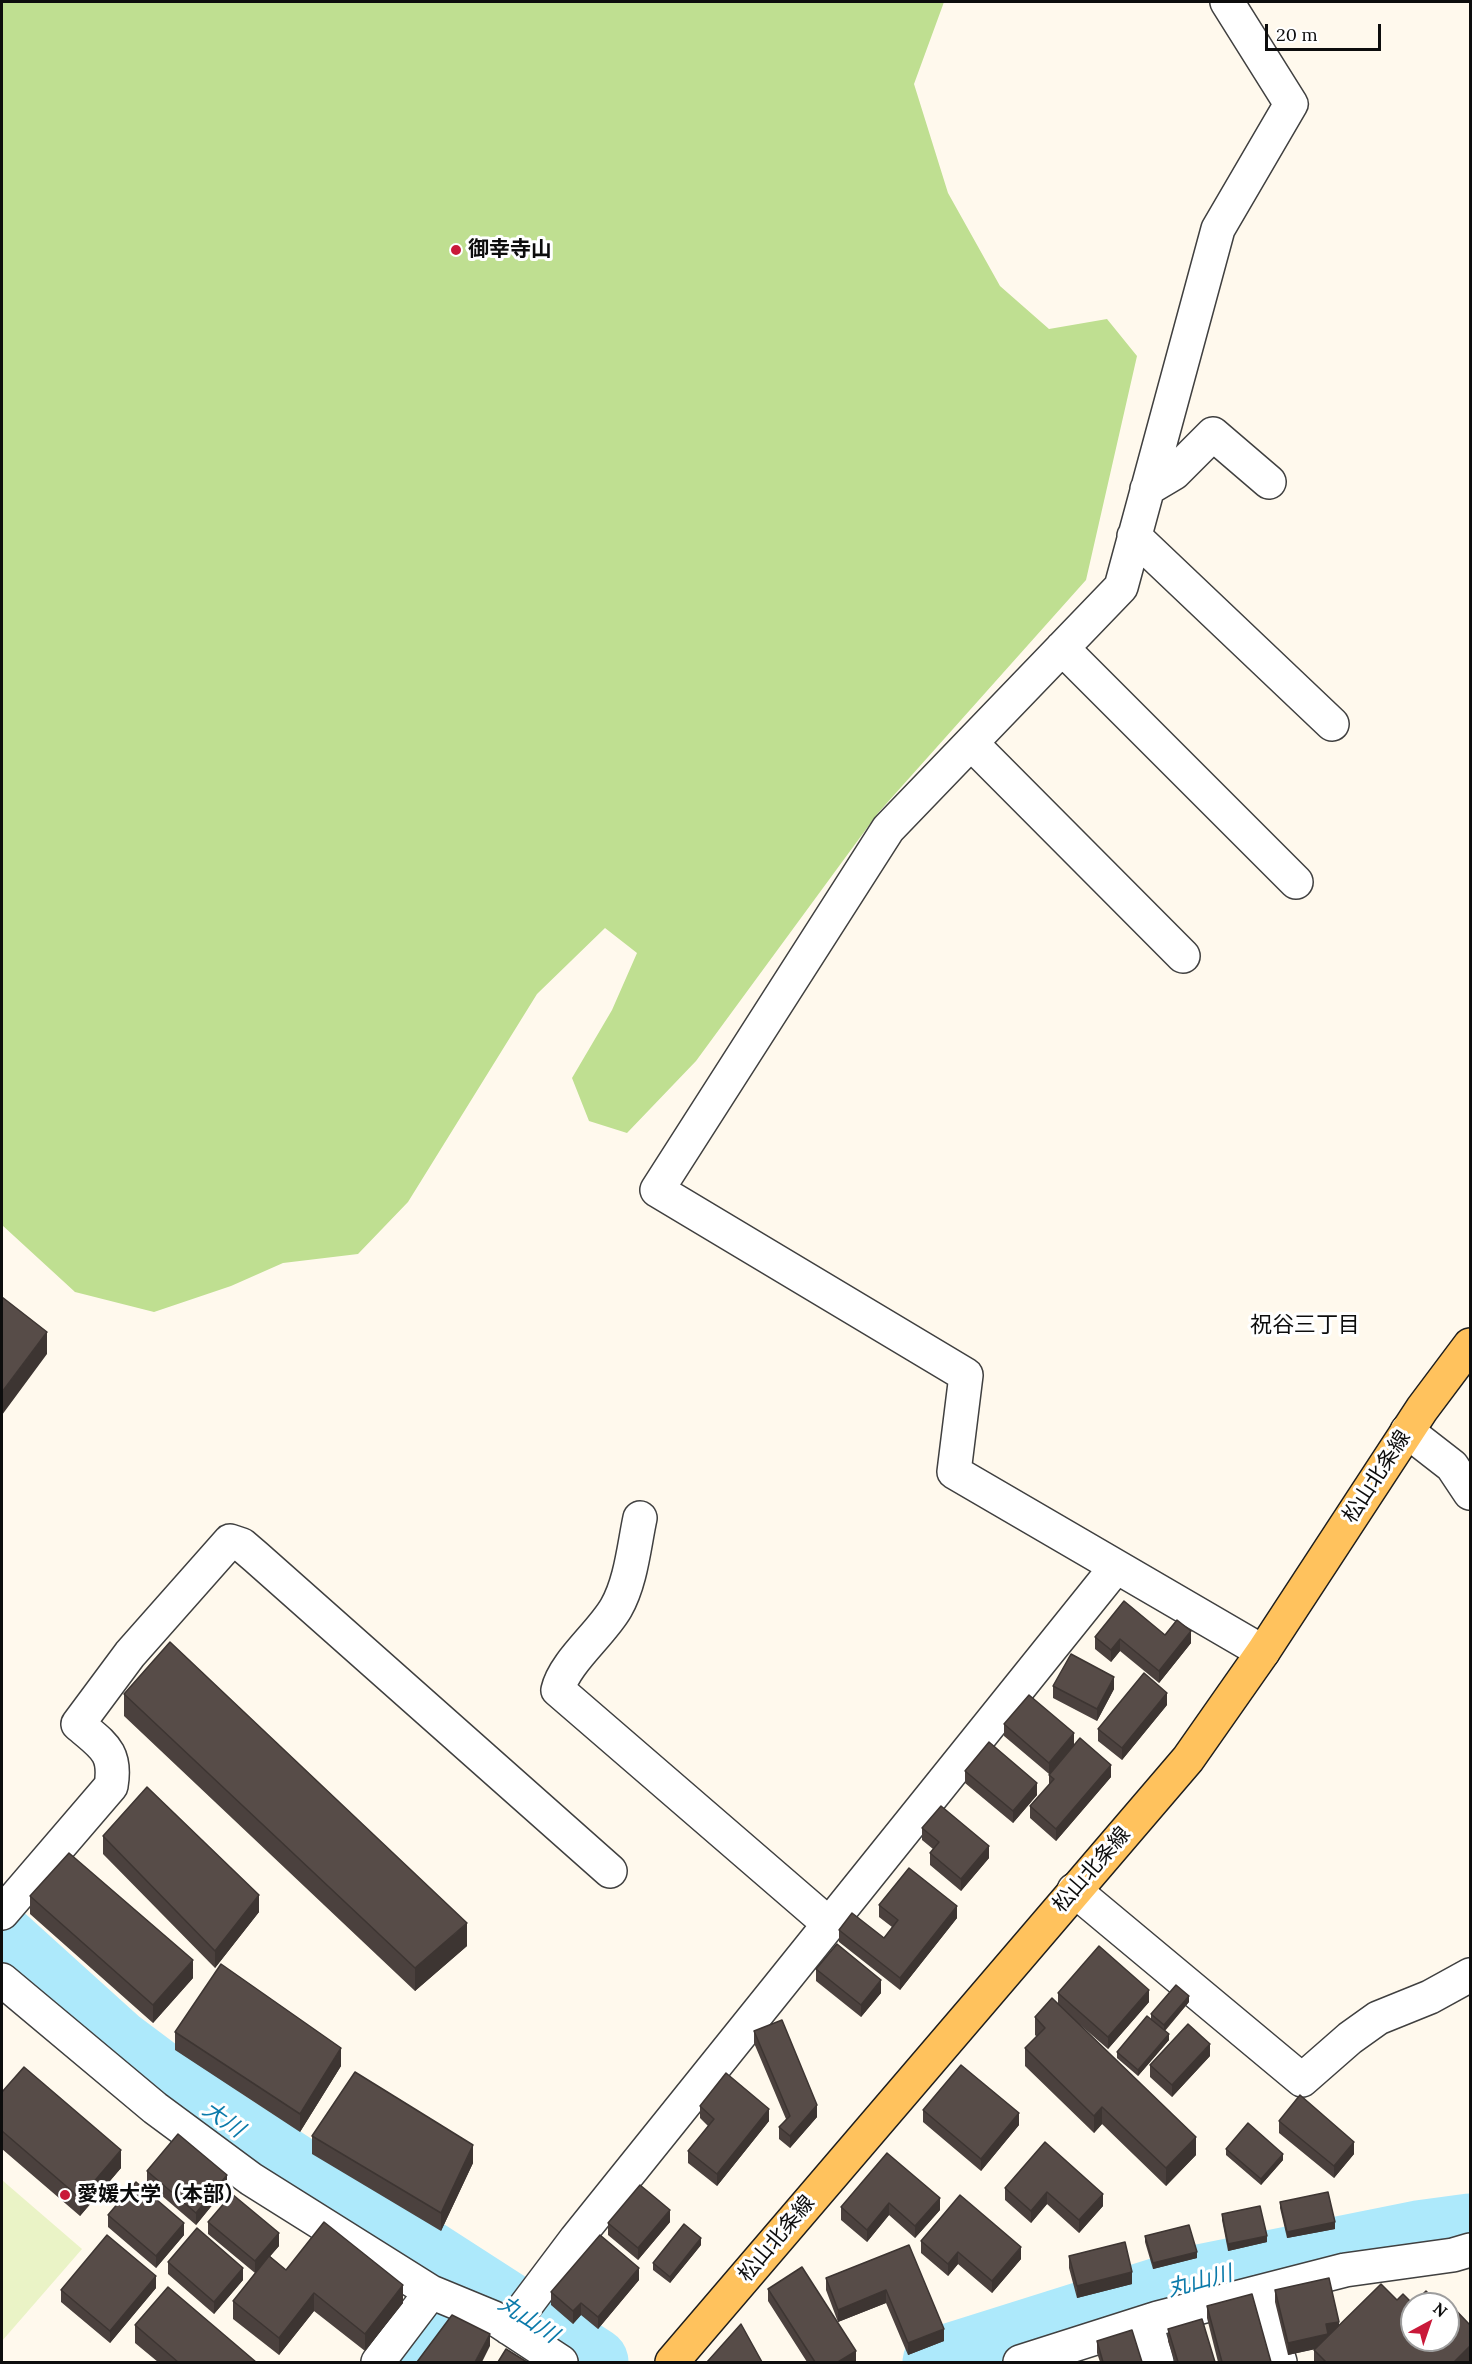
<!DOCTYPE html>
<meta charset="utf-8">
<style>
body{margin:0}
#map{position:relative;width:1472px;height:2364px;overflow:hidden;background:#fff9ed;font-family:Lora,serif}
canvas{display:block}
.frame{position:absolute;inset:0;border:3px solid #0d0d0d;pointer-events:none}
.north{position:absolute;left:1400px;top:2292px;width:60px;height:60px;box-sizing:border-box;background:#fff;border:2px solid #9e9e9e;border-radius:50%;rotate:40deg;font-size:16px;font-weight:700;line-height:24px;text-align:center;color:#0d0d0d}
.north::after{content:'';display:block;margin:auto;width:21px;height:27px;background:#c91939;clip-path:polygon(50% 0,100% 100%,50% 72%,0 100%)}
.scale{position:absolute;left:1265px;top:24px;width:116px;height:27px;box-sizing:border-box;border:3px solid #0d0d0d;border-top:0;padding-left:8px;font-size:18px;line-height:21px;white-space:nowrap;color:#0d0d0d;-webkit-text-stroke:4px #fff;paint-order:stroke}
</style>
<div id="map">
<canvas width="1472" height="2364"></canvas>
<div class="frame"></div>
<div class="north">N</div>
<div class="scale">20 m</div>
</div>
<script>
const ctx = document.querySelector('canvas').getContext('2d');
ctx.lineJoin = 'round';
function fill(path, color) { ctx.fillStyle = color; ctx.fill(path, 'evenodd'); }
function strokePath(path, color, width, dash) { ctx.strokeStyle = color; ctx.lineWidth = width; ctx.lineCap = dash ? 'butt' : 'round'; ctx.setLineDash(dash || []); ctx.stroke(path); }
function write(font, color, halo, rows, align = 'center') {
  ctx.font = font + ' Lora,"Noto Sans JP",serif'; ctx.lineWidth = 6; ctx.setLineDash([]); ctx.textBaseline = 'middle'; ctx.strokeStyle = halo; ctx.fillStyle = color; for (const [text, x, y, turn = 0] of rows) {
    ctx.save(); ctx.translate(x, y); ctx.rotate((+turn || 0) * Math.PI / 180); ctx.textAlign = isNaN(turn) ? turn : align; if (halo) ctx.strokeText(text, 0, 0); ctx.fillText(text, 0, 0); ctx.restore();
  }
}
const forest = new Path2D(`
 M 2,2 L 944,2 L 914,84 L 948,193 L 1000,286 L 1049,329 L 1107,319 L 1137,356 L 1086,580 L 878,813 L 696,1061 L 627,1133 L 589,1121 L 572,1078 L 612,1010 L 637,953 L 605,928 L 537,994 L 408,1202 L 358,1254 L 283,1263 L 231,1286 L 154,1312 L 75,1292 L 2,1225 Z`);
const pitch = new Path2D(`
 M 2,2180 L 82,2249 L 2,2341 Z`);
const river = new Path2D(`
 M 2,1939 L 117,2043 L 225,2124 L 594,2362
 M 401,2362 L 427,2326
 M 937,2362 L 1204,2278 L 1418,2235 L 1470,2228`);
const minor = new Path2D(`
 M 1227,2 L 1291,104 L 1218,229 L 1121,587 L 888,829 L 657,1190 L 966,1375 L 954,1472 L 1263,1652
 M 1147,489 L 1174,473 L 1213,434 L 1269,482
 M 1134,536 L 1332,724
 M 1062,648 L 1296,882
 M 971,743 L 1183,956
 M 1407,1431 L 1452,1466 L 1470,1493
 M 640,1518 C 634,1546 631,1582 616,1608 C 601,1634 564,1663 558,1690 L 829,1924
 M 1074,1890 L 1302,2080 L 1350,2038 L 1378,2018 L 1430,1997 L 1470,1975
 M 2,1913 L 111,1786 C 117,1751 102,1745 78,1724 L 130,1654 L 230,1541 L 242,1545 L 256,1557 L 610,1871
 M 2,1980 L 155,2108 L 251,2179 L 431,2292 L 494,2318 L 561,2362
 M 1259,2292 L 1280,2362
 M 1146,2322 L 1157,2362
 M 509,2328 L 576,2239 L 1116,1567
 M 378,2362 L 431,2292
 M 1020,2362 L 1158,2318 L 1345,2270 L 1453,2255 L 1470,2250`);
const major = new Path2D(`
 M 672,2362 L 1188,1759 L 1263,1652 L 1422,1409 L 1470,1345`);
const wall = new Path2D(`
 M 1165,1635 L 1191,1643 L 1159,1683 L 1120,1651 L 1111,1662 L 1095,1649 L 1095,1637 Z
 M 1053,1686 L 1114,1689 L 1097,1721 L 1053,1698 Z
 M 124,1694 L 467,1946 L 415,1991 L 124,1716 Z
 M 1167,1705 L 1122,1760 L 1098,1741 L 1098,1729 Z
 M 1004,1724 L 1074,1745 L 1111,1777 L 1056,1841 L 1030,1818 L 1030,1806 L 1049,1785 L 1049,1774 L 1004,1736 Z
 M 965,1771 L 1037,1795 L 1013,1823 L 965,1783 Z
 M 922,1828 L 989,1858 L 961,1891 L 930,1865 L 930,1853 L 933,1849 L 922,1840 Z
 M 103,1836 L 259,1912 L 215,1968 L 103,1854 Z
 M 30,1896 L 193,1978 L 153,2023 L 30,1914 Z
 M 879,1905 L 957,1918 L 900,1990 L 839,1942 L 839,1930 L 884,1938 L 892,1927 L 879,1917 Z
 M 816,1969 L 881,1993 L 861,2017 L 816,1981 Z
 M 1058,1993 L 1149,2002 L 1108,2049 L 1078,2023 L 1196,2155 L 1166,2186 L 1102,2124 L 1094,2133 L 1025,2066 L 1025,2048 L 1037,2037 L 1035,2035 L 1035,2017 L 1058,2004 Z
 M 1189,2002 L 1165,2031 L 1169,2040 L 1138,2076 L 1117,2058 L 1117,2052 L 1151,2019 L 1151,2014 Z
 M 754,2031 L 817,2117 L 790,2148 L 779,2139 L 779,2127 L 786,2119 L 754,2043 Z
 M 175,2032 L 341,2066 L 300,2132 L 175,2050 Z
 M 1210,2056 L 1172,2097 L 1150,2077 L 1150,2065 Z
 M 2,2092 L 121,2168 L 80,2216 L 2,2149 Z
 M 700,2106 L 769,2121 L 717,2186 L 688,2163 L 688,2151 L 708,2126 L 700,2118 Z
 M 923,2110 L 1019,2125 L 981,2171 L 923,2122 Z
 M 1279,2121 L 1354,2154 L 1334,2178 L 1279,2133 Z
 M 312,2136 L 473,2163 L 441,2231 L 312,2154 Z
 M 1045,2142 L 1103,2206 L 1079,2233 L 1047,2204 L 1031,2223 L 1005,2200 L 1005,2188 Z
 M 1226,2149 L 1283,2160 L 1261,2185 L 1226,2155 Z
 M 887,2153 L 940,2210 L 915,2238 L 889,2215 L 867,2242 L 841,2220 L 841,2207 Z
 M 147,2171 L 227,2187 L 196,2225 L 147,2183 Z
 M 1280,2202 L 1335,2229 L 1287,2238 L 1280,2208 Z
 M 1222,2214 L 1267,2242 L 1228,2251 L 1222,2220 Z
 M 108,2215 L 184,2235 L 156,2268 L 108,2227 Z
 M 208,2222 L 279,2246 L 270,2256 L 286,2270 L 403,2303 L 365,2351 L 314,2311 L 279,2355 L 233,2319 L 233,2301 L 255,2273 L 208,2234 Z
 M 670,2222 L 638,2260 L 608,2235 L 608,2223 Z
 M 1145,2236 L 1197,2258 L 1153,2269 L 1145,2242 Z
 M 921,2241 L 1021,2259 L 992,2293 L 958,2264 L 948,2276 L 921,2253 Z
 M 701,2245 L 670,2283 L 653,2270 L 653,2263 Z
 M 909,2245 L 944,2341 L 908,2355 L 886,2303 L 838,2322 L 826,2290 L 826,2278 Z
 M 1069,2256 L 1132,2284 L 1077,2298 L 1069,2268 Z
 M 168,2262 L 243,2280 L 214,2314 L 168,2274 Z
 M 639,2280 L 598,2329 L 581,2315 L 573,2324 L 551,2305 L 551,2292 Z
 M 156,2288 L 110,2343 L 61,2302 L 61,2290 Z
 M 768,2289 L 856,2362 L 807,2362 L 768,2301 Z
 M 1275,2290 L 1339,2325 L 1397,2300 L 1470,2362 L 1314,2362 L 1314,2350 L 1316,2349 L 1288,2355 L 1275,2302 Z
 M 1207,2306 L 1271,2362 L 1218,2362 L 1207,2318 Z
 M 135,2325 L 256,2362 L 158,2362 L 135,2343 Z
 M 1168,2329 L 1215,2362 L 1175,2362 L 1168,2341 Z
 M 1097,2341 L 1142,2362 L 1100,2362 L 1097,2353 Z`);
const shadedWall = new Path2D(`
 M 47,1332 L 47,1354 L 2,1415 L 2,1392 Z
 M 1191,1631 L 1191,1643 L 1159,1683 L 1159,1671 Z
 M 1120,1639 L 1120,1651 L 1111,1662 L 1111,1650 Z
 M 1114,1677 L 1114,1689 L 1097,1721 L 1097,1709 Z
 M 1167,1693 L 1167,1705 L 1122,1760 L 1122,1748 Z
 M 1074,1733 L 1074,1745 L 1049,1775 L 1049,1763 Z
 M 1111,1765 L 1111,1777 L 1056,1841 L 1056,1829 Z
 M 1037,1783 L 1037,1795 L 1013,1823 L 1013,1811 Z
 M 989,1846 L 989,1858 L 961,1891 L 961,1879 Z
 M 259,1895 L 259,1912 L 215,1968 L 215,1951 Z
 M 957,1906 L 957,1918 L 900,1990 L 900,1978 Z
 M 467,1923 L 467,1946 L 415,1991 L 415,1968 Z
 M 193,1960 L 193,1978 L 153,2023 L 153,2005 Z
 M 881,1980 L 881,1993 L 861,2017 L 861,2005 Z
 M 1149,1990 L 1149,2002 L 1108,2049 L 1108,2037 Z
 M 1189,1996 L 1189,2002 L 1164,2031 L 1164,2025 Z
 M 1169,2034 L 1169,2040 L 1138,2076 L 1138,2070 Z
 M 1210,2044 L 1210,2056 L 1172,2097 L 1172,2085 Z
 M 341,2048 L 341,2066 L 300,2132 L 300,2114 Z
 M 817,2105 L 817,2117 L 790,2148 L 790,2136 Z
 M 1102,2107 L 1102,2124 L 1094,2133 L 1094,2116 Z
 M 769,2109 L 769,2121 L 717,2186 L 717,2174 Z
 M 1019,2113 L 1019,2125 L 981,2171 L 981,2159 Z
 M 1196,2137 L 1196,2155 L 1166,2186 L 1166,2168 Z
 M 1354,2142 L 1354,2154 L 1334,2178 L 1334,2166 Z
 M 473,2145 L 473,2163 L 441,2231 L 441,2213 Z
 M 121,2150 L 121,2168 L 80,2216 L 80,2198 Z
 M 1283,2154 L 1283,2160 L 1261,2185 L 1261,2179 Z
 M 227,2175 L 227,2187 L 196,2225 L 196,2213 Z
 M 1047,2192 L 1047,2204 L 1031,2223 L 1031,2211 Z
 M 1103,2194 L 1103,2206 L 1079,2233 L 1079,2220 Z
 M 940,2198 L 940,2210 L 915,2238 L 915,2226 Z
 M 889,2203 L 889,2215 L 867,2242 L 867,2230 Z
 M 670,2210 L 670,2222 L 638,2260 L 638,2248 Z
 M 1335,2222 L 1335,2229 L 1287,2238 L 1287,2232 Z
 M 184,2223 L 184,2235 L 156,2268 L 156,2256 Z
 M 279,2233 L 279,2246 L 255,2274 L 255,2261 Z
 M 1267,2236 L 1267,2242 L 1228,2251 L 1228,2244 Z
 M 701,2238 L 701,2245 L 670,2283 L 670,2277 Z
 M 1021,2247 L 1021,2259 L 992,2293 L 992,2281 Z
 M 958,2252 L 958,2264 L 948,2276 L 948,2264 Z
 M 1197,2252 L 1197,2258 L 1153,2269 L 1153,2263 Z
 M 243,2268 L 243,2280 L 214,2314 L 214,2302 Z
 M 639,2268 L 639,2280 L 598,2329 L 598,2317 Z
 M 1132,2272 L 1132,2284 L 1077,2298 L 1077,2286 Z
 M 156,2276 L 156,2288 L 110,2343 L 110,2331 Z
 M 403,2285 L 403,2303 L 365,2351 L 365,2334 Z
 M 886,2290 L 886,2303 L 838,2322 L 838,2310 Z
 M 314,2293 L 314,2311 L 279,2355 L 279,2338 Z
 M 581,2303 L 581,2315 L 573,2324 L 573,2311 Z
 M 1339,2322 L 1339,2334 L 1328,2346 L 1288,2355 L 1288,2343 L 1326,2324 Z
 M 944,2329 L 944,2341 L 908,2355 L 908,2343 Z
 M 490,2334 L 490,2346 L 482,2362 L 475,2362 Z
 M 1470,2346 L 1470,2362 L 1454,2362 Z
 M 856,2351 L 856,2362 L 838,2362 Z`);
const building = new Path2D(`
 M 2,1297 L 47,1332 L 2,1392 Z
 M 1124,1601 L 1165,1635 L 1177,1620 L 1191,1631 L 1159,1671 L 1120,1639 L 1111,1650 L 1095,1637 Z
 M 170,1642 L 467,1923 L 415,1968 L 124,1694 Z
 M 1071,1654 L 1114,1677 L 1097,1709 L 1053,1686 Z
 M 1144,1673 L 1167,1693 L 1122,1748 L 1098,1729 Z
 M 1029,1695 L 1074,1733 L 1049,1763 L 1004,1724 Z
 M 1080,1738 L 1111,1765 L 1056,1829 L 1030,1806 L 1054,1779 L 1049,1775 Z
 M 989,1742 L 1037,1783 L 1013,1811 L 965,1771 Z
 M 147,1787 L 259,1895 L 215,1951 L 103,1836 Z
 M 941,1806 L 989,1846 L 961,1879 L 930,1853 L 939,1842 L 922,1828 Z
 M 69,1853 L 193,1960 L 153,2005 L 30,1896 Z
 M 909,1868 L 957,1906 L 900,1978 L 839,1930 L 852,1913 L 884,1938 L 898,1920 L 879,1905 Z
 M 837,1944 L 881,1980 L 861,2005 L 816,1969 Z
 M 1099,1946 L 1149,1990 L 1108,2037 L 1058,1993 Z
 M 221,1964 L 341,2048 L 300,2114 L 175,2032 Z
 M 1176,1985 L 1189,1996 L 1164,2025 L 1151,2014 Z
 M 1052,1998 L 1196,2137 L 1166,2168 L 1102,2107 L 1094,2116 L 1025,2048 L 1045,2028 L 1035,2017 Z
 M 1147,2016 L 1169,2034 L 1138,2070 L 1117,2052 Z
 M 782,2020 L 817,2105 L 790,2136 L 779,2127 L 790,2116 L 754,2031 Z
 M 1188,2024 L 1210,2044 L 1172,2085 L 1150,2065 Z
 M 961,2065 L 1019,2113 L 981,2159 L 923,2110 Z
 M 24,2067 L 121,2150 L 80,2198 L 2,2131 L 2,2092 Z
 M 355,2072 L 473,2145 L 441,2213 L 312,2136 Z
 M 726,2073 L 769,2109 L 717,2174 L 688,2151 L 714,2119 L 700,2106 Z
 M 1300,2095 L 1354,2142 L 1334,2166 L 1279,2121 Z
 M 1248,2123 L 1283,2154 L 1261,2179 L 1226,2149 Z
 M 178,2134 L 227,2175 L 196,2213 L 147,2171 Z
 M 1045,2142 L 1103,2194 L 1079,2220 L 1047,2192 L 1031,2211 L 1005,2188 Z
 M 887,2153 L 940,2198 L 915,2226 L 889,2203 L 867,2230 L 841,2207 Z
 M 136,2182 L 184,2223 L 156,2256 L 108,2215 Z
 M 640,2185 L 670,2210 L 638,2248 L 608,2223 Z
 M 1328,2192 L 1335,2222 L 1287,2232 L 1280,2202 Z
 M 232,2194 L 279,2233 L 255,2261 L 208,2222 Z
 M 960,2195 L 1021,2247 L 992,2281 L 958,2252 L 948,2264 L 921,2241 Z
 M 1260,2206 L 1267,2236 L 1228,2244 L 1222,2214 Z
 M 324,2222 L 403,2285 L 365,2334 L 314,2293 L 279,2338 L 233,2301 L 269,2256 L 286,2270 Z
 M 684,2224 L 701,2238 L 670,2277 L 653,2263 Z
 M 1189,2225 L 1197,2252 L 1153,2263 L 1145,2236 Z
 M 197,2228 L 243,2268 L 214,2302 L 168,2262 Z
 M 107,2235 L 156,2276 L 110,2331 L 61,2290 Z
 M 600,2235 L 639,2268 L 598,2317 L 581,2303 L 573,2311 L 551,2292 Z
 M 1125,2242 L 1132,2272 L 1077,2286 L 1069,2256 Z
 M 909,2245 L 944,2329 L 908,2343 L 886,2290 L 838,2310 L 826,2278 Z
 M 802,2267 L 856,2351 L 838,2362 L 815,2362 L 768,2289 Z
 M 1329,2278 L 1339,2322 L 1326,2324 L 1328,2334 L 1288,2343 L 1275,2290 Z
 M 1381,2284 L 1397,2300 L 1403,2294 L 1413,2304 L 1412,2340 L 1448,2340 L 1448,2304 L 1445,2304 L 1448,2302 L 1470,2325 L 1470,2346 L 1454,2362 L 1326,2362 L 1314,2350 Z
 M 168,2287 L 256,2362 L 178,2362 L 135,2325 Z
 M 1426,2291 L 1439,2304 L 1413,2304 Z
 M 1252,2294 L 1271,2362 L 1222,2362 L 1207,2306 Z
 M 452,2315 L 490,2334 L 475,2362 L 417,2362 Z
 M 1202,2319 L 1215,2362 L 1178,2362 L 1168,2329 Z
 M 741,2324 L 762,2362 L 707,2362 Z
 M 1132,2330 L 1142,2362 L 1103,2362 L 1097,2341 Z
 M 506,2349 L 527,2362 L 498,2362 Z`);
const markers = [
 [456,250,6,"#c91939"],
 [65,2195,6,"#c91939"]
];
const poiNames = [
 ["御幸寺山",468,250],
 ["愛媛大学（本部）",77,2195]
];
const streetNames = [
 ["松山北条線",1377,1477,-57],
 ["松山北条線",1092,1870,-49],
 ["松山北条線",777,2239,-50]
];
const neighbourhoodNames = [
 ["祝谷三丁目",1305,1326]
];
const waterNames = [
 ["大川",223,2120,35],
 ["丸山川",1200,2282,-15],
 ["丸山川",528,2320,33]
];
fill(forest, '#bfdf91');
fill(pitch, '#eaf3c6');
strokePath(river, '#ade9fb', 69);
strokePath(minor, '#404040', 36);
strokePath(major, '#1e1e1e', 36);
strokePath(minor, '#fff', 33);
strokePath(major, '#ffc25d', 33);
fill(wall, '#4b413e');
fill(shadedWall, '#3d3532');
fill(building, '#574c48');
strokePath(building, '#3d3532', 1.5);
for (const [x, y, r, color] of markers) { const dot = new Path2D(); dot.arc(x, y, r, 0, 2 * Math.PI); ctx.fillStyle = color; ctx.fill(dot); strokePath(dot, '#fff', 2); }
write('bold 21px', '#0d0d0d', '#fff', poiNames, 'left');
write('21px', '#0d0d0d', '#fff', streetNames);
write('22px', '#0d0d0d', '#fff', neighbourhoodNames);
write('italic 22px', '#0b7aaa', '#fff', waterNames);
</script>
